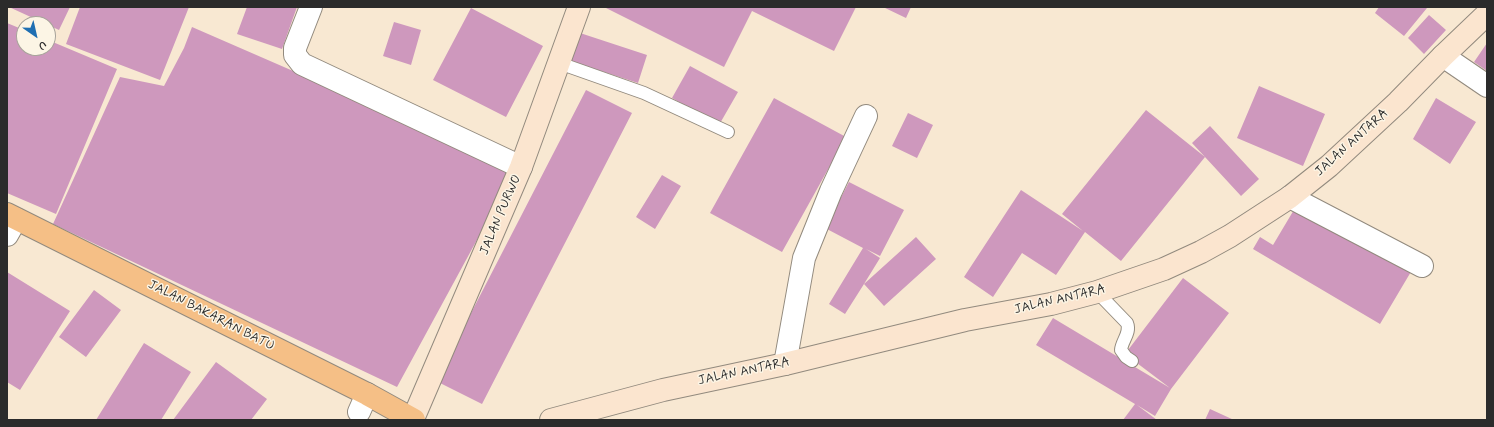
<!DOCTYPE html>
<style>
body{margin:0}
#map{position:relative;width:1494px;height:427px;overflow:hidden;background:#f8e8d2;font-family:Mynerve,sans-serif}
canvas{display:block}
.frame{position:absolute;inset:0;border:8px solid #2b2b2b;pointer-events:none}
.north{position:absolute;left:16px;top:16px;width:40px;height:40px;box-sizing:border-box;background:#fcf5e5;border:1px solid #a8a49b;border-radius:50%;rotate:146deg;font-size:11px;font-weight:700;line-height:16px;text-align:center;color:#2b2b2b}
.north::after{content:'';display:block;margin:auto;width:14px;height:18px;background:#1f6fb2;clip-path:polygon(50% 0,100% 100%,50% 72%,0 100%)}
</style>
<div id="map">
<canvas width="1494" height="427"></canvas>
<div class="frame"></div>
<div class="north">U</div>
</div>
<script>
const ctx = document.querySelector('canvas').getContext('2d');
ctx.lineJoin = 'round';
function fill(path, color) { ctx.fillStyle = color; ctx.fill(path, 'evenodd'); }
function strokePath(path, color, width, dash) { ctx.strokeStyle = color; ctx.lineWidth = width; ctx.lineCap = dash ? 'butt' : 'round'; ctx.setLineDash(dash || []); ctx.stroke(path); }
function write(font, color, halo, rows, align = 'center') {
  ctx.font = font + ' Mynerve,sans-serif'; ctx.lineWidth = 3; ctx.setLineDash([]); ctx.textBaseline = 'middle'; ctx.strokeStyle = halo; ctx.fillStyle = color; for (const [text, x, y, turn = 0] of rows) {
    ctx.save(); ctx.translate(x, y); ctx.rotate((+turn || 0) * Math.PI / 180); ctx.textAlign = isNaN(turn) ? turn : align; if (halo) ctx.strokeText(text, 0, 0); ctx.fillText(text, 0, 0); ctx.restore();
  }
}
const building = new Path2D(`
 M 9,7 L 70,7 L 59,30 Z
 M 80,7 L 189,7 L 160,80 L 66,44 Z
 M 247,7 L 297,7 L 282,49 L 237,34 Z
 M 604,7 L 856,7 L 834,51 L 752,11 L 724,67 Z
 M 883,7 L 911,7 L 906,18 Z
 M 1379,7 L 1425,7 L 1427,8 L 1404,36 L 1375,13 Z
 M 471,8 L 543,46 L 506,117 L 433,80 Z
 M 1429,15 L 1446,30 L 1424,54 L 1408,38 Z
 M 394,22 L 421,30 L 411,65 L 383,56 Z
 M 7,23 L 24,30 L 24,48 L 48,48 L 48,40 L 117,69 L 56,214 L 7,193 Z
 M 192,27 L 516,168 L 397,387 L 53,224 L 120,77 L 164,86 L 184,48 Z
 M 577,32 L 647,55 L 638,83 L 567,60 Z
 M 1487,43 L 1487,71 L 1474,62 Z
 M 690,66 L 738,92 L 719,125 L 672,98 Z
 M 1259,86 L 1325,114 L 1303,166 L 1237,138 Z
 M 586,90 L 632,113 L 482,404 L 436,381 Z
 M 774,98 L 846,137 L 782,252 L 710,213 Z
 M 1436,98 L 1476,122 L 1450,164 L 1413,139 Z
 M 1146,110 L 1205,157 L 1192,143 L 1210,126 L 1259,179 L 1241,196 L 1205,157 L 1121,261 L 1085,232 L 1056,275 L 1022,253 L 993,297 L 964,277 L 1021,190 L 1083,231 L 1062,214 Z
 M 908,113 L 933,125 L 917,158 L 892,146 Z
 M 662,175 L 681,186 L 655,229 L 636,217 Z
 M 849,182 L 904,210 L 880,256 L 866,249 L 880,258 L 864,284 L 916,237 L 936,259 L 884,306 L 864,284 L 845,314 L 829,304 L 863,248 L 825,228 Z
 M 1298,203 L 1412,270 L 1380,324 L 1253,249 L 1260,237 L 1273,245 Z
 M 7,272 L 70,311 L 20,390 L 7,382 Z
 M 1183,278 L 1229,313 L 1171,389 L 1155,416 L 1137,405 L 1157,420 L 1123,420 L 1135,404 L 1036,345 L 1053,318 L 1170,388 L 1125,354 Z
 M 94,290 L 121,310 L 86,357 L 59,337 Z
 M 144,343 L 191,372 L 161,420 L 96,420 Z
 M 216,362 L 267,399 L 251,420 L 173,420 Z
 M 1210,409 L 1234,420 L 1205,420 Z`);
const lane = new Path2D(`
 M 559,63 L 644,93 L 728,132
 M 1097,292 L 1127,323 C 1131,333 1122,340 1121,350 L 1126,357 L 1132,361`);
const street = new Path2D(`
 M 311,7 L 295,48 L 295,55 L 302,64 L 521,167
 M 1443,56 L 1487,86
 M 1290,197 L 1422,266
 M 7,235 L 16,219
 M 785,364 L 804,258 L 831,191 L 866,116
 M 359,412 L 367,394`);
const secondary = new Path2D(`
 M 413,419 L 521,167 L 579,7
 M 551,420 L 663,390 L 785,364 L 965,320 L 1051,304 L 1097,292 L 1164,269 L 1201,252 L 1230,236 L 1290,197 L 1329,166 L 1398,102 L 1443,56 L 1487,14`);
const highway = new Path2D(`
 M 7,214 L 367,394 L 414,420`);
const streetNames = [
 ["JALAN ANTARA",1352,143,-42],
 ["JALAN PURWO",501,215,-67],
 ["JALAN ANTARA",1060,300,-13],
 ["JALAN BAKARAN BATU",211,316,27],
 ["JALAN ANTARA",744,372,-12]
];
fill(building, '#ce98bd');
strokePath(lane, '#928a7e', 14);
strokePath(street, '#928a7e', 24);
strokePath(secondary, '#928a7e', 24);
strokePath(highway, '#928a7e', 24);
strokePath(lane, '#fff', 12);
strokePath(street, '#fff', 22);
strokePath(secondary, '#fbe5cf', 22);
strokePath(highway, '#f5bf86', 22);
write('13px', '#2b2b2b', '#fcf5e5', streetNames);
</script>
